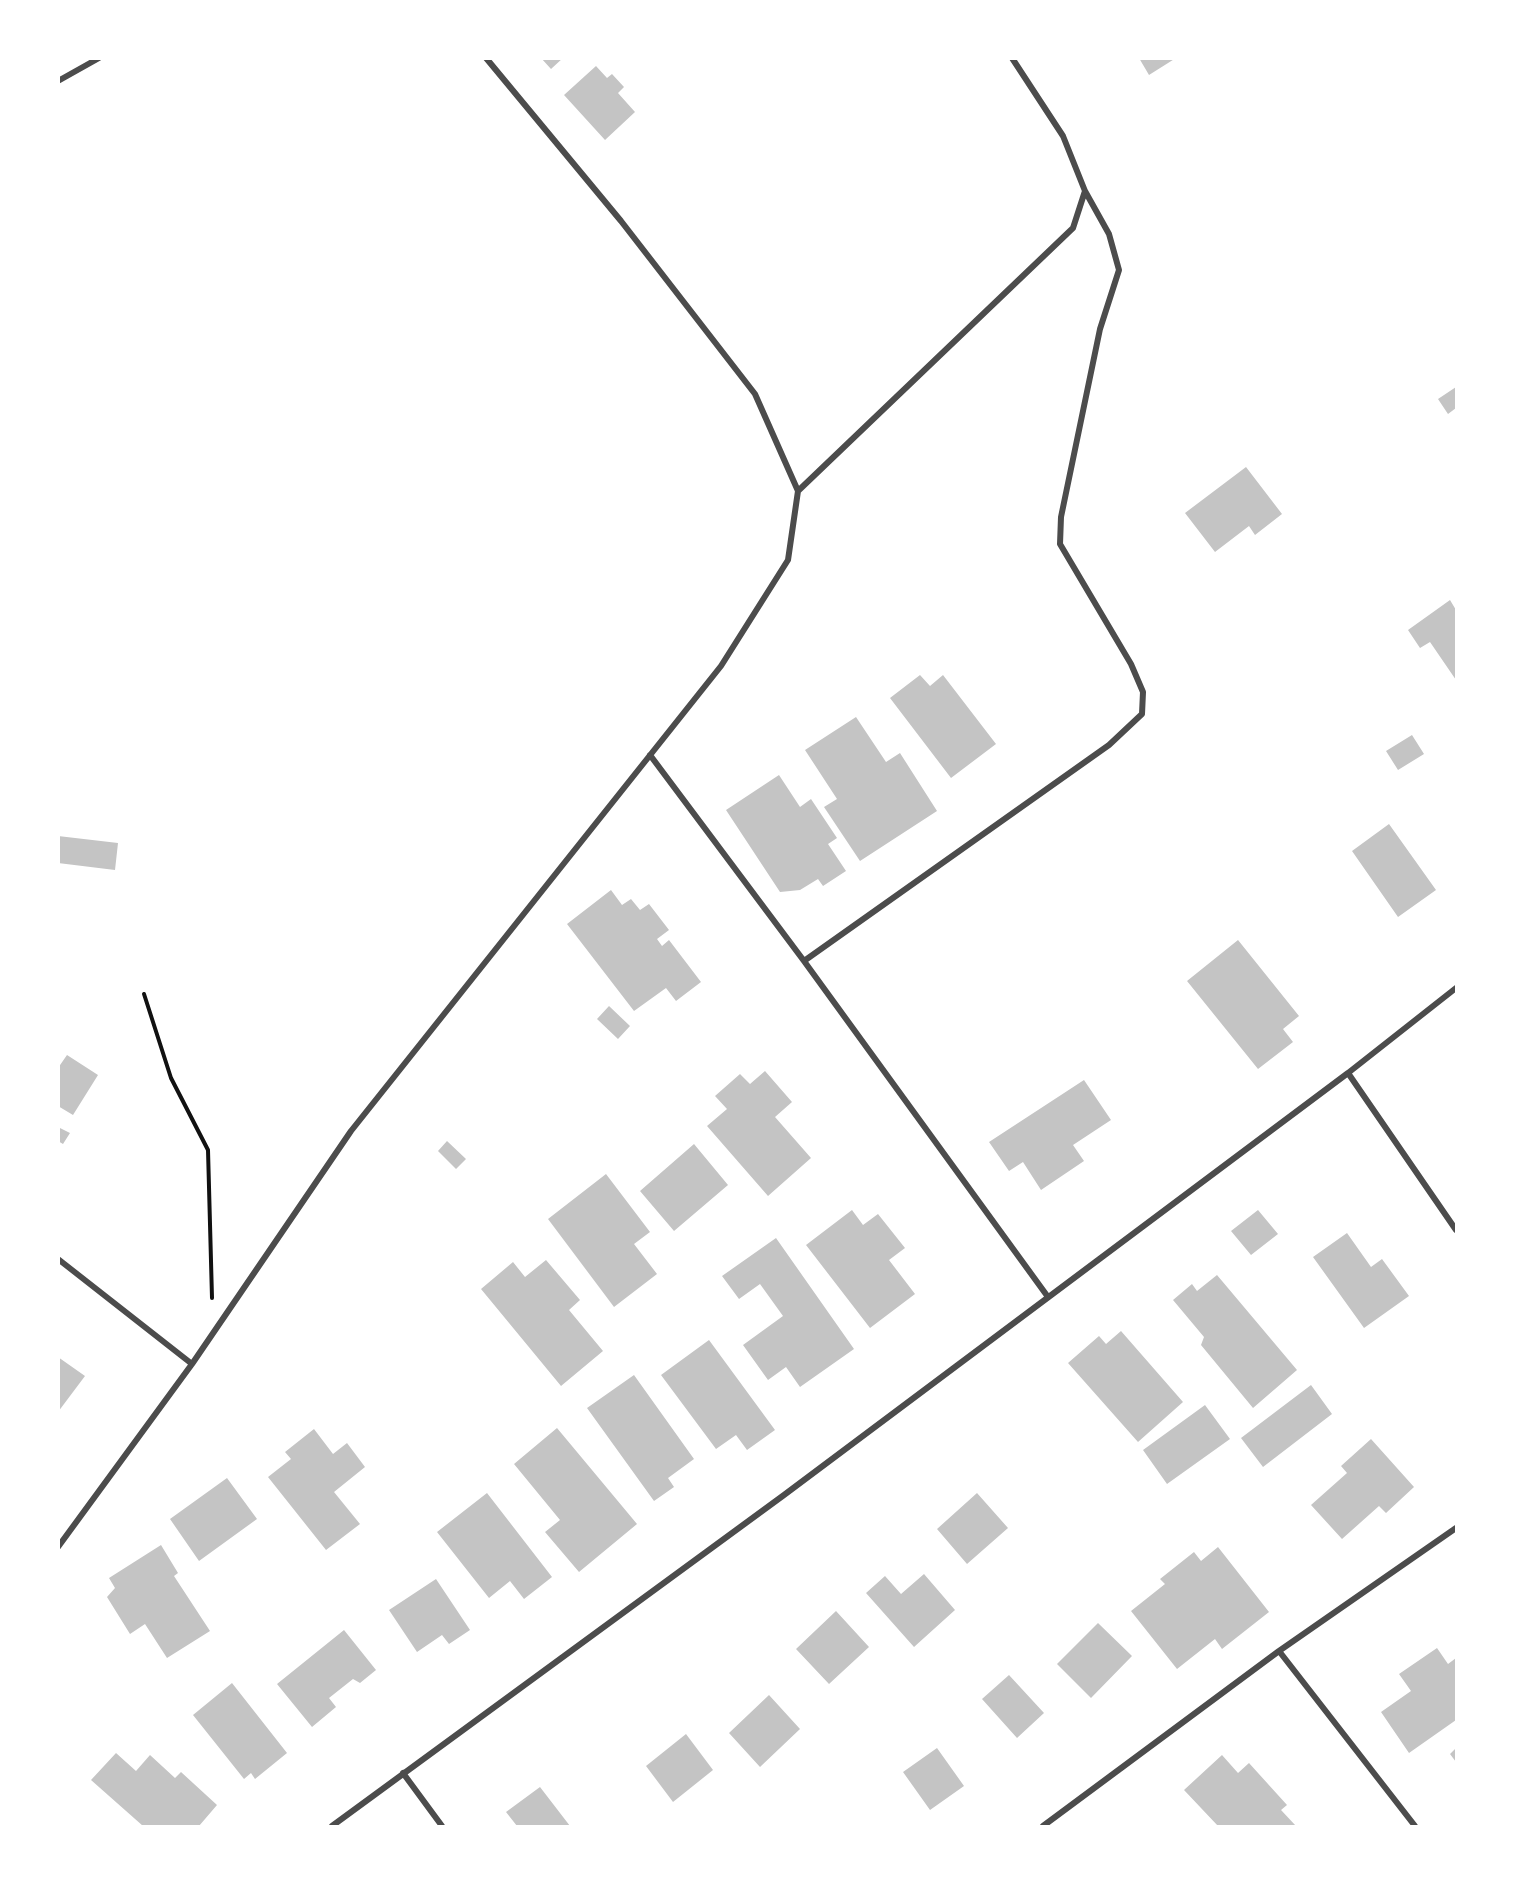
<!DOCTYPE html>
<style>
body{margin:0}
#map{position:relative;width:1515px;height:1885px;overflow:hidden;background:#fff;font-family:"Source Serif 4",serif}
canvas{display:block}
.frame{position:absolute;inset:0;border:60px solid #fff;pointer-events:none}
</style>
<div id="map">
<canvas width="1515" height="1885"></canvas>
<div class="frame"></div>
</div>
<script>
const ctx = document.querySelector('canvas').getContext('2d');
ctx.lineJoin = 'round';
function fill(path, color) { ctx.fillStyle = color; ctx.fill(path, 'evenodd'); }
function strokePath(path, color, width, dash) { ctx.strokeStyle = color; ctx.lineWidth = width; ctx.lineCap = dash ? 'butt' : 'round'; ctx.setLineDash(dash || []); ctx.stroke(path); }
const building = new Path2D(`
 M 541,58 L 563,58 L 551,69 Z
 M 1139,58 L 1176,58 L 1149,75 Z
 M 596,66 L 607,78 L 612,74 L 624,87 L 618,93 L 635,112 L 605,140 L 564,95 Z
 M 1456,387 L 1456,408 L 1448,414 L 1438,399 Z
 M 1246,467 L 1282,514 L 1255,535 L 1249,526 L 1215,552 L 1185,513 Z
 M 1450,600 L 1456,610 L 1456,680 L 1430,642 L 1420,648 L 1408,630 Z
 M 920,675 L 930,686 L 943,675 L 996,744 L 951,778 L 890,698 Z
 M 856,717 L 886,762 L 900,753 L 937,811 L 860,861 L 824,807 L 837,799 L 805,750 Z
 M 1412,735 L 1424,754 L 1398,770 L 1386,751 Z
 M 779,775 L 800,807 L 811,799 L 837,838 L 828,844 L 846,871 L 823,886 L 818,879 L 800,890 L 780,892 L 726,810 Z
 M 1389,824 L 1436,890 L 1398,917 L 1352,851 Z
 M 58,836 L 118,843 L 115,870 L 58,863 Z
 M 611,890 L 622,905 L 631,899 L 640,910 L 649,904 L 669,930 L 657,939 L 662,946 L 669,940 L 701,982 L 676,1001 L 666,988 L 634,1011 L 567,924 Z
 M 1238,940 L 1299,1016 L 1283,1029 L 1293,1042 L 1258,1069 L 1187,981 Z
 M 609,1006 L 630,1026 L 618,1039 L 597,1019 Z
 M 67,1055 L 98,1075 L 73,1115 L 58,1106 L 58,1068 Z
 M 765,1071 L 792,1102 L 775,1117 L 811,1158 L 768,1196 L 707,1126 L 727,1109 L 715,1096 L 740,1074 L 750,1084 Z
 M 1084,1080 L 1111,1120 L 1073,1145 L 1084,1161 L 1041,1190 L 1023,1162 L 1009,1171 L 989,1142 Z
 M 58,1127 L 70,1133 L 63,1144 L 58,1141 Z
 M 447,1141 L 466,1159 L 456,1169 L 438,1151 Z
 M 694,1144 L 728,1185 L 674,1231 L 640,1191 Z
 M 606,1174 L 650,1232 L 634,1244 L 657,1274 L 614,1307 L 548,1219 Z
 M 852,1210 L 863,1225 L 878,1214 L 905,1248 L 889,1260 L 915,1294 L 870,1328 L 806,1245 Z
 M 1258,1210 L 1278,1234 L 1251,1255 L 1231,1231 Z
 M 1347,1233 L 1371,1267 L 1382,1259 L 1409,1296 L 1364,1328 L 1313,1257 Z
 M 776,1238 L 854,1349 L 800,1387 L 786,1367 L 768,1380 L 743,1345 L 783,1316 L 760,1284 L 739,1299 L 722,1276 Z
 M 546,1260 L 580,1300 L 569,1310 L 603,1351 L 561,1386 L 481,1289 L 513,1262 L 525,1277 Z
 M 1217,1275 L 1297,1370 L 1253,1408 L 1201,1345 L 1204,1337 L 1173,1300 L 1192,1284 L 1197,1291 Z
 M 1121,1331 L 1183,1402 L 1138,1442 L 1068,1363 L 1099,1336 L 1106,1344 Z
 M 709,1340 L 775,1430 L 747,1450 L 736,1435 L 716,1449 L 661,1375 Z
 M 58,1357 L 85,1376 L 58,1412 Z
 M 634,1375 L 694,1459 L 668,1478 L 674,1487 L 654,1501 L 587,1408 Z
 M 1311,1385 L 1332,1414 L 1263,1467 L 1241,1438 Z
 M 1205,1405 L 1230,1439 L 1167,1484 L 1143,1450 Z
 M 557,1428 L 637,1524 L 579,1572 L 545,1532 L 560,1520 L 514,1464 Z
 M 314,1429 L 333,1454 L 347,1443 L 365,1467 L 334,1492 L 360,1524 L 326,1550 L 268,1477 L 291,1459 L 285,1452 Z
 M 1371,1439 L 1414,1487 L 1386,1513 L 1379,1506 L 1342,1539 L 1311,1505 L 1347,1473 L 1341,1466 Z
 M 227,1478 L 257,1519 L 199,1561 L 170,1519 Z
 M 487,1493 L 552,1577 L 524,1599 L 510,1581 L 489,1598 L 437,1532 Z
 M 977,1493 L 1008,1528 L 967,1564 L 937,1529 Z
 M 161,1545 L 178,1573 L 174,1576 L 210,1631 L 167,1658 L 145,1624 L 130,1634 L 107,1597 L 115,1588 L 109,1578 Z
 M 1218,1547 L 1269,1612 L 1222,1649 L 1215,1639 L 1177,1669 L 1131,1611 L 1165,1584 L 1160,1579 L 1194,1552 L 1201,1561 Z
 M 924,1574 L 955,1610 L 914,1647 L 866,1593 L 885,1576 L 901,1594 Z
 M 436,1579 L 470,1630 L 449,1644 L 442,1635 L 417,1652 L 389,1610 Z
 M 836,1611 L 869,1647 L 829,1684 L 796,1649 Z
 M 1098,1623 L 1132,1656 L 1091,1698 L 1057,1664 Z
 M 344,1630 L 376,1670 L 360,1683 L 353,1679 L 329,1698 L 336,1707 L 312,1727 L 277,1684 Z
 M 1437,1648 L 1448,1664 L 1456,1658 L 1456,1720 L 1409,1753 L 1381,1712 L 1411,1691 L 1399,1674 Z
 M 1009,1675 L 1044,1713 L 1017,1738 L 982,1699 Z
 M 232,1683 L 287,1753 L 255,1779 L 251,1773 L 244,1779 L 193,1715 Z
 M 769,1695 L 800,1729 L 760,1767 L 729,1733 Z
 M 686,1734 L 713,1770 L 673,1802 L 646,1766 Z
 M 937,1748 L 964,1786 L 930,1810 L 903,1772 Z
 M 1456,1748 L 1456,1762 L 1450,1754 Z
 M 116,1753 L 136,1771 L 150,1755 L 175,1778 L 181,1772 L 217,1805 L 199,1826 L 143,1826 L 91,1780 Z
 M 1222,1755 L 1238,1773 L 1249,1763 L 1287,1805 L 1281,1810 L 1296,1826 L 1218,1826 L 1184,1790 Z
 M 540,1787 L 570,1826 L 517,1826 L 506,1812 Z`);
const path = new Path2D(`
 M 144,994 L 171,1078 L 208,1150 L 212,1298`);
const minor = new Path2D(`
 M 58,81 L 99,58
 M 798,491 L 1073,228 L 1085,191 L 1063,136 L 1012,58
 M 650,755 L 804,961 L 1048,1297
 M 804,961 L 1109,745 L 1142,714 L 1143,692 L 1131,664 L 1060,544 L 1061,517 L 1100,329 L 1119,270 L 1109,234 L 1085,191
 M 1348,1073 L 1456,1230
 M 58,1259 L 192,1364 L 58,1547
 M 192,1364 L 351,1131 L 721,666 L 788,560 L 798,491 L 755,394 L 621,221 L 486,58
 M 1279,1651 L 1415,1826
 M 403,1773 L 442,1826
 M 332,1826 L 784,1495 L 1348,1073 L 1456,988
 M 1043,1826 L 1279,1651 L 1456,1528`);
fill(building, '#c4c4c4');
strokePath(path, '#111', 4);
strokePath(minor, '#4c4c4c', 6);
</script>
